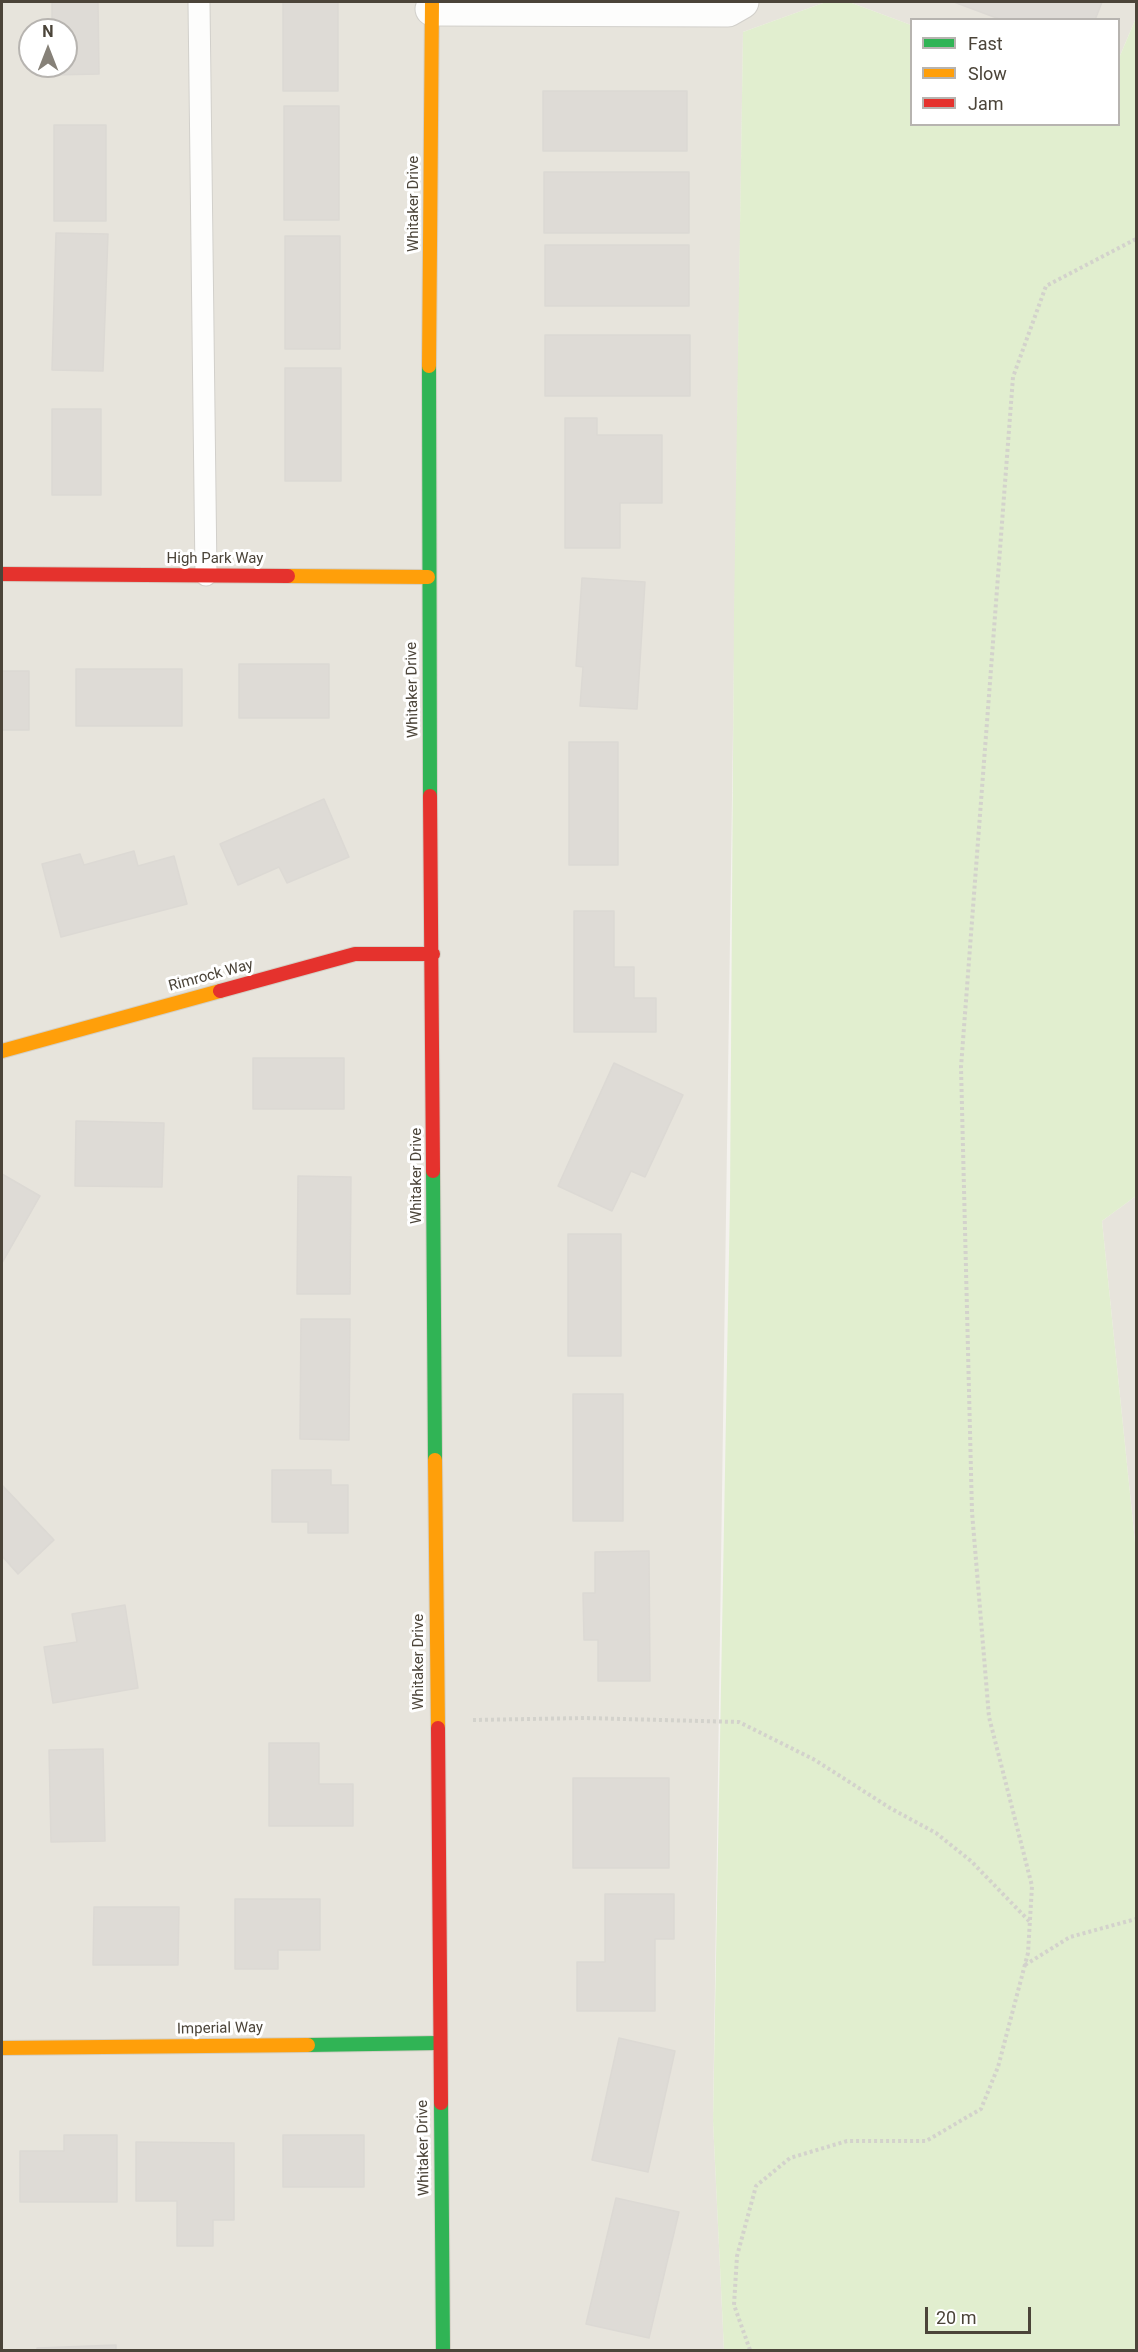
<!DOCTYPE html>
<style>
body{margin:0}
#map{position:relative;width:1138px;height:2352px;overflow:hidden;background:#f4f2ee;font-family:Roboto,sans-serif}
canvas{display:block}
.frame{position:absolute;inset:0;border:3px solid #4b4439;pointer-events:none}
.legend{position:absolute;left:910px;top:18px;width:210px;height:108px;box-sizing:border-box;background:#fff;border:2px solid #b7b4b0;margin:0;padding:8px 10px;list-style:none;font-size:18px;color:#4b4439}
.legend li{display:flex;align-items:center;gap:12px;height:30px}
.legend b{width:30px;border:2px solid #b7b4b0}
.north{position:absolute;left:18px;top:18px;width:60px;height:60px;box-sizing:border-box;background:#fff;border:2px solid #b7b4b0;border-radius:50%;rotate:0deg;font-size:16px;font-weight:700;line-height:24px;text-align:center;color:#4b4439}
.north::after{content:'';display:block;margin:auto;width:21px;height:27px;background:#868178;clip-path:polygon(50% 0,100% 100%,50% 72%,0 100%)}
.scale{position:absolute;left:925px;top:2307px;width:106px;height:27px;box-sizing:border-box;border:3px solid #4b4439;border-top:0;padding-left:8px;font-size:18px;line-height:21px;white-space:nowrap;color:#4b4439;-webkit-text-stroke:4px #fff;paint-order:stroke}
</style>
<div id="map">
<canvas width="1138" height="2352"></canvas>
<div class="frame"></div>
<ul class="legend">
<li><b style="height:8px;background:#30b455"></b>Fast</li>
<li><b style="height:8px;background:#ff9f0a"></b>Slow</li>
<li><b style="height:8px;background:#e5322d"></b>Jam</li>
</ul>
<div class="north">N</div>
<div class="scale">20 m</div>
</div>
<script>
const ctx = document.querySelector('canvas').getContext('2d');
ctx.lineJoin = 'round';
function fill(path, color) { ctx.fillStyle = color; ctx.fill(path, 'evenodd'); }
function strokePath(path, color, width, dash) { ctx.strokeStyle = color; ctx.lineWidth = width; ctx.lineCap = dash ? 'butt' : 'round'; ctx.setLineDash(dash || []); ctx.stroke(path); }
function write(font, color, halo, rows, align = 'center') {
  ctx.font = font + ' Roboto,sans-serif'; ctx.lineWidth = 6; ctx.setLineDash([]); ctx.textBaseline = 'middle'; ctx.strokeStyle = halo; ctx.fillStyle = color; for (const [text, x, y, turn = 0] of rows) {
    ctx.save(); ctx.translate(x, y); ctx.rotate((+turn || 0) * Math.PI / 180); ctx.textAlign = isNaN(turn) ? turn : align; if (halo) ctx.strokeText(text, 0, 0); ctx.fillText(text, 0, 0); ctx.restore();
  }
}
const residential = new Path2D(`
 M 2,2 L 826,2 L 743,32 L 713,2121 L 724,2350 L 2,2350 ZM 30,30 L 66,30 L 66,66 L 30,66 Z
 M 849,2 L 1136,2 L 1136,18 L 1119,58 L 1118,20 L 912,20 L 911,25 Z
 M 1136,1196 L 1136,1552 L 1102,1221 Z`);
const green = new Path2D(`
 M 826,2 L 849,2 L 911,25 L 912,124 L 1118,124 L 1119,58 L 1136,18 L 1136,1196 L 1102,1221 L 1136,1552 L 1136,2350 L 724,2350 L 713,2121 L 730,1199 L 734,612 L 743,32 Z`);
const building = new Path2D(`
 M 52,2 L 98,2 L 99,74 L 52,75 L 52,66 L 66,66 L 66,30 L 52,30 Z
 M 283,2 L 338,2 L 338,91 L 283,91 Z
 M 954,2 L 1102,2 L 1095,20 L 1002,20 Z
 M 543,91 L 687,91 L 687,151 L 543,151 Z
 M 284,106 L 339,106 L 339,220 L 284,220 Z
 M 54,125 L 106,125 L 106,221 L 54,221 Z
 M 544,172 L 689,172 L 689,233 L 544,233 Z
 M 56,233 L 108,234 L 103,371 L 52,370 Z
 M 285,236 L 340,236 L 340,349 L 285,349 Z
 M 545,245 L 689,245 L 689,306 L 545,306 Z
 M 545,335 L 690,335 L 690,396 L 545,396 Z
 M 285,368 L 341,368 L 341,481 L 285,481 Z
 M 52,409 L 101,409 L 101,495 L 52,495 Z
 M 565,418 L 597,418 L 597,435 L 662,435 L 662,503 L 620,503 L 620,548 L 565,548 Z
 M 582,578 L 645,582 L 637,709 L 580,706 L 583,667 L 576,666 Z
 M 239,664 L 329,664 L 329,718 L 239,718 Z
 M 76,669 L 182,669 L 182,726 L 76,726 Z
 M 2,671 L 29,671 L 29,730 L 2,730 Z
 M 569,742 L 618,742 L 618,865 L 569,865 Z
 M 324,799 L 349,857 L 287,883 L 279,867 L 238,885 L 220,844 Z
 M 134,851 L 138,866 L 174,856 L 187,904 L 61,937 L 42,864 L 80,854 L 84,865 Z
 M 574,911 L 614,911 L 614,967 L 634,967 L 634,998 L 656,998 L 656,1032 L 574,1032 Z
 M 253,1058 L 344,1058 L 344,1109 L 253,1109 Z
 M 614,1063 L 683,1095 L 645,1177 L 631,1171 L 612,1211 L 558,1186 Z
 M 76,1121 L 164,1123 L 162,1187 L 75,1186 Z
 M 2,1174 L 40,1196 L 2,1263 Z
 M 298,1176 L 351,1177 L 350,1294 L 297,1294 Z
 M 568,1234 L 621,1234 L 621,1356 L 568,1356 Z
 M 301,1319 L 350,1319 L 349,1440 L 300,1439 Z
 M 573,1394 L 623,1394 L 623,1521 L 573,1521 Z
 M 272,1470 L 331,1470 L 331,1485 L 348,1485 L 348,1533 L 308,1533 L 308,1522 L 272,1522 Z
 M 2,1485 L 54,1540 L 18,1574 L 2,1556 Z
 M 649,1551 L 650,1681 L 598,1681 L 598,1640 L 584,1640 L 583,1593 L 595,1593 L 595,1552 Z
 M 125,1605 L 138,1688 L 53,1703 L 44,1647 L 77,1642 L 72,1614 Z
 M 269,1743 L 319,1743 L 319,1784 L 353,1784 L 353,1826 L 269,1826 Z
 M 103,1749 L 105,1841 L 51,1842 L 49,1750 Z
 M 573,1778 L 669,1778 L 669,1868 L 573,1868 Z
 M 605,1894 L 674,1894 L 674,1939 L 655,1939 L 655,2011 L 577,2011 L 577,1962 L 605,1962 Z
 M 235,1899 L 320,1899 L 320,1950 L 278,1950 L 278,1969 L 235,1969 Z
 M 94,1907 L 179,1907 L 178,1965 L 93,1965 Z
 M 619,2038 L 675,2051 L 648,2172 L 592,2160 Z
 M 64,2135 L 117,2135 L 117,2202 L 20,2202 L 20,2151 L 64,2151 Z
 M 283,2135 L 364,2135 L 364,2187 L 283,2187 Z
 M 136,2142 L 234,2143 L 234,2220 L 213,2220 L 213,2246 L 177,2246 L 177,2201 L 136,2201 Z
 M 616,2198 L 679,2212 L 649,2338 L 586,2324 Z
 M 116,2345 L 116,2350 L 37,2350 L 37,2348 Z`);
const path = new Path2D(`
 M 473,1720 L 585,1718 L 739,1722 L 815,1760 L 890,1808 L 936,1833 L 971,1861 L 1030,1922
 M 1025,1965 L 1070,1937 L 1136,1919
 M 750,2350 L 734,2305 L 737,2256 L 756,2186 L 790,2158 L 847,2141 L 926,2141 L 981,2109 L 998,2067 L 1028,1953 L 1032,1886 L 989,1717 L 972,1512 L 961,1067 L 1013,377 L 1046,286 L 1136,239`);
const lane = new Path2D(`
 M 199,2 L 206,575`);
const street = new Path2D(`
 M 432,9 L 728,10 L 742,2`);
const fast = new Path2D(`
 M 429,366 L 430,796
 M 433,1171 L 435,1460
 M 308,2045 L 439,2043
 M 441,2103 L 443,2350`);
const slow = new Path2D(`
 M 429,366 L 432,2
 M 288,576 L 428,577
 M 2,1051 L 220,991
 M 435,1460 L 438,1728
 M 2,2048 L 308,2045`);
const jam = new Path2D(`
 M 2,574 L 288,576
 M 430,796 L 433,1171
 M 220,991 L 355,954 L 433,954
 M 438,1728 L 441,2103`);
const streetNames = [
 ["Whitaker Drive",414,204,-90],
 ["High Park Way",215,559],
 ["Whitaker Drive",413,690,-91],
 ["Rimrock Way",211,976,-15],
 ["Whitaker Drive",417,1176,-90],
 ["Whitaker Drive",419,1662,-90],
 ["Imperial Way",220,2029,-1],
 ["Whitaker Drive",424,2148,-91]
];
fill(residential, '#e7e4dc');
fill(green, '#e1eecf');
fill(building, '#dedbd6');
strokePath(building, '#dcd9d4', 1.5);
strokePath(lane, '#d2d0cb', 23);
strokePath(street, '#d2d0cb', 35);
strokePath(fast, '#d3cfc5', 16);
strokePath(slow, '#d3cfc5', 16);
strokePath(jam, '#d3cfc5', 16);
strokePath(path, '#d3d2cc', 4, [3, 3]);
strokePath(lane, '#fdfdfc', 21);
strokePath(street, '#fdfdfc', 33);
strokePath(fast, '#30b455', 14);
strokePath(slow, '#ff9f0a', 14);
strokePath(jam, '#e5322d', 14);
write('15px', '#4b4439', '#fff', streetNames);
</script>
